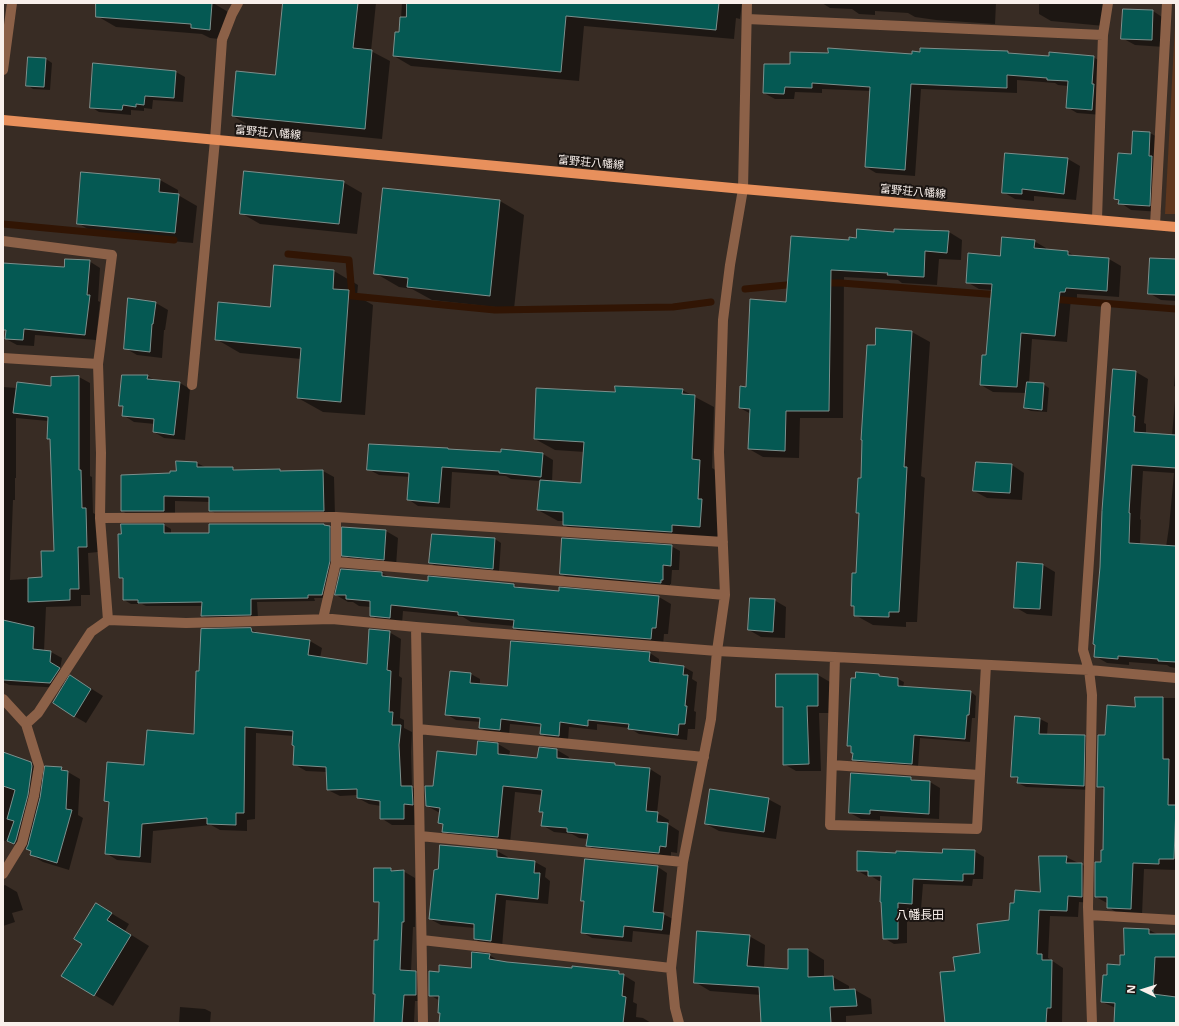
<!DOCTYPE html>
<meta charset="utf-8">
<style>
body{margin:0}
#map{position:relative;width:1179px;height:1026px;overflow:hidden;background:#382c24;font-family:"Noto Sans",sans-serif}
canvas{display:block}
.frame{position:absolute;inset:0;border:4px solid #f9f0eb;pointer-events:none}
.north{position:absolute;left:1123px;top:970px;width:40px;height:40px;-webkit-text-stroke:3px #1b1512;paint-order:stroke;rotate:274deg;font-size:11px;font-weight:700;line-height:16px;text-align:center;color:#f9f0eb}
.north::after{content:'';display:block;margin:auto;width:14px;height:18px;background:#f9f0eb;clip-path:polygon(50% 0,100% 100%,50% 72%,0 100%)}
</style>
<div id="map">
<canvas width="1179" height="1026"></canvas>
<div class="frame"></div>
<div class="north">N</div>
</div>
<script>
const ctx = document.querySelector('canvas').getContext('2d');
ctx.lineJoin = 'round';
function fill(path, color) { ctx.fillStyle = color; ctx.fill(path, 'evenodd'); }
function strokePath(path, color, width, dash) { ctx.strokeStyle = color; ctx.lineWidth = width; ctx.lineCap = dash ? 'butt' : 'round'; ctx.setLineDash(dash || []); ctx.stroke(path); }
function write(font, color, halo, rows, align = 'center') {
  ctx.font = font + ' "Noto Sans","Noto Sans JP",sans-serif'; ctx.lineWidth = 4; ctx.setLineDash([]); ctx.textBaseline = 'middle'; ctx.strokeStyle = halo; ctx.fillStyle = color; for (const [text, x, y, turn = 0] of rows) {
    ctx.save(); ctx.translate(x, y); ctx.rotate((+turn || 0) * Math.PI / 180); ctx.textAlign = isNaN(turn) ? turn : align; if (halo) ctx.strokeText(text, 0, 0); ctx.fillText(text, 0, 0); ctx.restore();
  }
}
const green = new Path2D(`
 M 1176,6 L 1176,214 L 1165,214 Z`);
const shadow = new Path2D(`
 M 99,3 L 213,3 L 230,13 L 228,40 L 210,38 L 202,34 L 116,27 L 97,16 Z
 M 284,3 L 376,3 L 371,51 L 390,61 L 382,139 L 250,126 L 233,116 L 276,76 Z
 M 402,3 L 742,3 L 740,19 L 736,18 L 734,39 L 584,26 L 579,81 L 411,66 L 394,56 L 400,33 Z
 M 822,3 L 996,3 L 995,24 L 936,20 L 915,17 L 908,13 L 875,11 L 875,15 L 859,14 L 852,9 L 830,8 Z
 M 1039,3 L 1105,3 L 1104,26 L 1051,21 L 1039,14 Z
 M 1153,11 L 1165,19 L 1164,47 L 1135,45 L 1122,38 Z
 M 921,49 L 1008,52 L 1011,54 L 1050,57 L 1093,57 L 1104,63 L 1102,115 L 1077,113 L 1067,107 L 1068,86 L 1058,85 L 1055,83 L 1017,80 L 1017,93 L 921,89 L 915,176 L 876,173 L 866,167 L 871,91 L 822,89 L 822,93 L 795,92 L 794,99 L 775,99 L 764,93 L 791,65 L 913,55 L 921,53 Z
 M 29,58 L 46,59 L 52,63 L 50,90 L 33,89 L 27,85 Z
 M 94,65 L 176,72 L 185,77 L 183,102 L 153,100 L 152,109 L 144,108 L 144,111 L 131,110 L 131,115 L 99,112 L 91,107 Z
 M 1150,133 L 1161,139 L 1161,212 L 1131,210 L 1115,199 L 1132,155 Z
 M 1068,159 L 1080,166 L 1076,200 L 1034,196 L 1034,201 L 1015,199 L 1003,192 Z
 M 160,180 L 178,190 L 178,195 L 197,206 L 193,243 L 96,234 L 78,223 Z
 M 343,182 L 362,193 L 357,234 L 260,224 L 241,213 Z
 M 384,189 L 500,201 L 524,215 L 514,309 L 432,300 L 412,289 L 399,287 L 375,273 Z
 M 949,232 L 962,240 L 961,260 L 939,259 L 937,285 L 902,283 L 898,280 L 844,277 L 843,418 L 800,418 L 799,458 L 763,457 L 749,449 L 751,414 L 740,408 L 747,388 L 787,303 L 850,241 L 857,239 L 895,233 Z
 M 1034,241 L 1046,248 L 1046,250 L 1068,252 L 1076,257 L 1109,259 L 1121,266 L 1119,297 L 1077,294 L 1077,299 L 1071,298 L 1067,342 L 1032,339 L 1029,383 L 1043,384 L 1049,388 L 1047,412 L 1031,411 L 1025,408 L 1027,393 L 993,392 L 981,385 L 987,356 L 992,290 L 979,289 L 967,282 L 1001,257 Z
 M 1176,260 L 1176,301 L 1161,300 L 1149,293 Z
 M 89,261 L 100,268 L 98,301 L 100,302 L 96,340 L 35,335 L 34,346 L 17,345 L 6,339 L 9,302 L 3,301 L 3,264 L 65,268 Z
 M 275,267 L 334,271 L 358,285 L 357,296 L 373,305 L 365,415 L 323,412 L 298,398 L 301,359 L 240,353 L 216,339 L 271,308 Z
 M 156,303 L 168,310 L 165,330 L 164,330 L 162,358 L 137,355 L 125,348 Z
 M 877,330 L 912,332 L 930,342 L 921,476 L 925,478 L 917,622 L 906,622 L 906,627 L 873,625 L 855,615 L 855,608 L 852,606 L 857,574 L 860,514 L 857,512 L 862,479 Z
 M 1176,363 L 1176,387 L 1174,386 Z
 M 1114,370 L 1136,372 L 1148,379 L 1144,423 L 1146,424 L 1146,434 L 1172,435 L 1176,389 L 1176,668 L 1170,667 L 1167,665 L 1129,662 L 1129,665 L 1107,663 L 1095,656 ZM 1143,471 L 1174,473 L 1169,527 L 1166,547 L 1140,545 L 1141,520 L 1140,519 Z
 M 147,376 L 155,380 L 180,383 L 190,389 L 185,440 L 164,438 L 154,432 L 155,424 L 134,422 L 123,415 L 124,408 L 120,405 Z
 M 79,377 L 90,383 L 90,476 L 92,477 L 93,513 L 97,515 L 98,552 L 88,553 L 90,595 L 81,595 L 81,606 L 46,607 L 44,651 L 51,652 L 62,658 L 60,669 L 103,696 L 86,723 L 74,716 L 63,688 L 9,685 L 3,682 L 3,387 L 17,388 L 52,387 ZM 16,418 L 48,421 L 48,439 L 51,440 L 55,552 L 43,578 L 10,580 L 13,500 L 15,500 L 15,478 L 16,478 Z
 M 682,390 L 714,407 L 712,468 L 719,472 L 719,537 L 583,536 L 564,525 L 564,521 L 558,521 L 538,510 L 540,481 L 511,479 L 506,476 L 452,472 L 450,508 L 418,506 L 408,499 L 410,477 L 379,475 L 368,469 L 448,449 L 450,450 L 543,454 L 553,460 L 552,482 L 582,484 L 585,452 L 555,450 L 535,439 L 616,393 Z
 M 197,463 L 207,468 L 232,468 L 237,471 L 323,471 L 334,477 L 335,516 L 221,517 L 210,510 L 210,502 L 175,501 L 175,517 L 133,517 L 122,511 L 171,474 Z
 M 976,463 L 1012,465 L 1024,473 L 1022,500 L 987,498 L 974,491 Z
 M 164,525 L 171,529 L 171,534 L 210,534 L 210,525 L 324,525 L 329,527 L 336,530 L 328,598 L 314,598 L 315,601 L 257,602 L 258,618 L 209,619 L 202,616 L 203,606 L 146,606 L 142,604 L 131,604 L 124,600 L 124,580 L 120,578 Z
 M 344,528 L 386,531 L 398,538 L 396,566 L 356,563 L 344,555 Z
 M 433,535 L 495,539 L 501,543 L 499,572 L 436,566 L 430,563 Z
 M 671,546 L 680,551 L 679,570 L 672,570 L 671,584 L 670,584 L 670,587 L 570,579 L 561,574 Z
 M 1018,563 L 1043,565 L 1055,572 L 1052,616 L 1027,614 L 1015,607 Z
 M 342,570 L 382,573 L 390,578 L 429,582 L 429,577 L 514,585 L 521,588 L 560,592 L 560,589 L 659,597 L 671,604 L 668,634 L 664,634 L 663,646 L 526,635 L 514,628 L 514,626 L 471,622 L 463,617 L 403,611 L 402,624 L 383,623 L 371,615 L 371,607 L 359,606 L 353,602 L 348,602 L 336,595 Z
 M 774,600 L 786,607 L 785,638 L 761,637 L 749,630 Z
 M 251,629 L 260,634 L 310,641 L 322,648 L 320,658 L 368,665 L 389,632 L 401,639 L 399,676 L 402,678 L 400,718 L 404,720 L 404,728 L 412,732 L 411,752 L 412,787 L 424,794 L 415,825 L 392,825 L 381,818 L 381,806 L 369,804 L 358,798 L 358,795 L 340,796 L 328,790 L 327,772 L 306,771 L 294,764 L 295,746 L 294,736 L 256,733 L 255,819 L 247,820 L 247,831 L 220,830 L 211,825 L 153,831 L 151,863 L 117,860 L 106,853 L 109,804 L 105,801 L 145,766 L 195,735 L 202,630 Z
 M 650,653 L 659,659 L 659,664 L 684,667 L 693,672 L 692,679 L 697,682 L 694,711 L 696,712 L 695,729 L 688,729 L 687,740 L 639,734 L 629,728 L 597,724 L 597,730 L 569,727 L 568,741 L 550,739 L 541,734 L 542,727 L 510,724 L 509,735 L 490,733 L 480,728 L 481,722 L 456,720 L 446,714 L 471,674 L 480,679 L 480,685 L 507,687 Z
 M 818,675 L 830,682 L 830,713 L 819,713 L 821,771 L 796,771 L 784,764 L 784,710 L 777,706 Z
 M 879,675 L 884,678 L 898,679 L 904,682 L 903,688 L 971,692 L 976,696 L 975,718 L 972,718 L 970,742 L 920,738 L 918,767 L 859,763 L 853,759 L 852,748 L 848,746 Z
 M 1136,698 L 1176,698 L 1176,870 L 1144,869 L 1142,915 L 1119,914 L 1108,907 L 1107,903 L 1096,897 L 1104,851 L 1105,790 L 1098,786 L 1106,737 L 1136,708 Z
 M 1040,719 L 1048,723 L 1047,735 L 1084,736 L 1092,740 L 1091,790 L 1026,787 L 1018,783 L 1019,780 L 1012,776 Z
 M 479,742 L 498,744 L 510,751 L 509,756 L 538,759 L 539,748 L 557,750 L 569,757 L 568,760 L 615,764 L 619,766 L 650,769 L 661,776 L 657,813 L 669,820 L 668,824 L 679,831 L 677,853 L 671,852 L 671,859 L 599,852 L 587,845 L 588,839 L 579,838 L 572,834 L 554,832 L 542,825 L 544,813 L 541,811 L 542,795 L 515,792 L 510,843 L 454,838 L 443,831 L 444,825 L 439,823 L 440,813 L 427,806 L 434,787 L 477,756 Z
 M 3,753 L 30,762 L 42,769 L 45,777 L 61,768 L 80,779 L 78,815 L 83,818 L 69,870 L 43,862 L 31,855 L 32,851 L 27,848 L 26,849 L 3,840 Z
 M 852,774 L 911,778 L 917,782 L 930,782 L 940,788 L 939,819 L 880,816 L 880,820 L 861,819 L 850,813 Z
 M 768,799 L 781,806 L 776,839 L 719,831 L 706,824 Z
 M 497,851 L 508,857 L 507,859 L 535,862 L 546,868 L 545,877 L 550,881 L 548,904 L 506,900 L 502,947 L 485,945 L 475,939 L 475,928 L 441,925 L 430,919 Z
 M 974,851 L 984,857 L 983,879 L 973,879 L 972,886 L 923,884 L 921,909 L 907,908 L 907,943 L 894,944 L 884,938 L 882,881 L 879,881 L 871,876 L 867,876 L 858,871 L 897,854 L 943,854 Z
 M 1066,857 L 1093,870 L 1093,903 L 1079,902 L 1078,917 L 1050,916 L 1048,958 L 1063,968 L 1062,1023 L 946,1023 L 956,972 L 981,954 L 1010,921 L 1041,893 Z
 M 658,867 L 667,873 L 663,914 L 673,919 L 671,935 L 633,931 L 632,942 L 592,938 L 582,932 L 585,902 L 582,900 Z
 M 391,869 L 396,872 L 403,871 L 415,878 L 415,927 L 413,927 L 411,972 L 415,972 L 427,978 L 427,1001 L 415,1001 L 414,1023 L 375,1023 L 380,904 L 375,901 Z
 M 5,885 L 17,892 L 23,910 L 12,913 L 15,922 L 3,926 L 3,886 Z
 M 96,904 L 129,924 L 125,931 L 149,946 L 113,1006 L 63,976 L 83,943 Z
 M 1149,930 L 1159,935 L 1176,935 L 1176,1023 L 1115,1023 L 1116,1008 L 1102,1002 L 1108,976 L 1121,966 L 1125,956 Z
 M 749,936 L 765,945 L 764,968 L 789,970 L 789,950 L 808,950 L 824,960 L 824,977 L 833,977 L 849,986 L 849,990 L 855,990 L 871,999 L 872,1014 L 846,1016 L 846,1023 L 762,1023 L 761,995 L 710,991 L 695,982 Z
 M 489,955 L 501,962 L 507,963 L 618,972 L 635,982 L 633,1002 L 637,1004 L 636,1017 L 643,1018 L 651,1023 L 440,1023 L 440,1001 L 430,995 L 440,973 L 472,969 Z
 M 180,1007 L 205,1009 L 211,1012 L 210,1023 L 179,1023 Z`);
const stream = new Path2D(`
 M 3,224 L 174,240
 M 288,254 L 349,260 L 352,296 L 495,310 L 673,307 L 711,302
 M 821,283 L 841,283 L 1000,295
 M 745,289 L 797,284
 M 1051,299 L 1176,309`);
const building = new Path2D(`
 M 96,3 L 212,3 L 210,30 L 191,28 L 191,24 L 96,17 Z
 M 283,3 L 358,3 L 353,48 L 372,50 L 365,129 L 232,116 L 236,71 L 275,75 Z
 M 407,3 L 719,3 L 716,30 L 566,16 L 561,72 L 393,56 L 395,32 L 399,32 L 400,17 L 406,17 Z
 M 1123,9 L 1153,10 L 1152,40 L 1121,39 Z
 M 828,48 L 912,54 L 912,51 L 920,52 L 920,48 L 1008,51 L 1008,53 L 1049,56 L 1049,52 L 1094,56 L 1092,84 L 1094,84 L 1092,110 L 1066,108 L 1068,81 L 1047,80 L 1047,78 L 1007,75 L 1007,88 L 911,84 L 905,170 L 865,167 L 870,87 L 812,83 L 812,88 L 785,87 L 784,94 L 763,93 L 764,64 L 790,64 L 790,52 L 828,53 Z
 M 28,57 L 46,58 L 44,87 L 26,86 Z
 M 93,63 L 176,71 L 174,98 L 145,96 L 144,105 L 136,104 L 136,107 L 123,105 L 122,110 L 90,108 Z
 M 1133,131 L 1150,132 L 1149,156 L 1152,156 L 1150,206 L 1118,204 L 1119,200 L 1114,199 L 1118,153 L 1131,154 Z
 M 1005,153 L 1068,158 L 1064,194 L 1022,189 L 1022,194 L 1002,193 Z
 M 244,171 L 344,181 L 339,224 L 240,214 Z
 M 81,172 L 160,179 L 159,192 L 179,194 L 175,233 L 77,224 Z
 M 383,188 L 500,200 L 490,296 L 407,287 L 408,278 L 374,274 Z
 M 857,229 L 894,232 L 894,229 L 949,231 L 947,253 L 925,251 L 924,277 L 887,275 L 888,273 L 831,270 L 829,411 L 786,411 L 785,451 L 748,449 L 750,409 L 739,408 L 740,386 L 746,387 L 750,299 L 786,302 L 791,236 L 849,240 L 849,237 L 856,238 Z
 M 1002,237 L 1035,240 L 1034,248 L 1068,251 L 1068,255 L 1109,258 L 1107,291 L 1066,288 L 1065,292 L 1060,292 L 1055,336 L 1021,333 L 1017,387 L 980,385 L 982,355 L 986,355 L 992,284 L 966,283 L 968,253 L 1000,256 Z
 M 1150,258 L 1176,259 L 1176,295 L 1148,294 Z
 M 65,259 L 90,260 L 87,295 L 90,295 L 85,335 L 24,329 L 23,340 L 5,339 L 6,330 L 3,330 L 3,263 L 64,267 Z
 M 274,265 L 334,270 L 333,289 L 349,290 L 341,402 L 297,398 L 301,348 L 215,340 L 218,302 L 270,307 Z
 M 128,298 L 156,302 L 153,324 L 152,324 L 150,352 L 124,349 Z
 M 876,328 L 912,331 L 904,467 L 907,467 L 899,612 L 889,612 L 889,617 L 854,616 L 854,606 L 851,606 L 852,573 L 856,573 L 859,513 L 856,513 L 858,478 L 861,478 L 862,440 L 861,440 L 867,345 L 875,345 Z
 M 1113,369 L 1136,371 L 1133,416 L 1135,416 L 1134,432 L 1176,435 L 1176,468 L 1132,465 L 1129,513 L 1130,513 L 1129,543 L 1176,546 L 1176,662 L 1158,661 L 1158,659 L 1118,656 L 1118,659 L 1094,657 L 1095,645 L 1093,644 L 1100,567 L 1102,511 Z
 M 122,375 L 148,375 L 147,379 L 180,382 L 174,435 L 153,432 L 154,419 L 122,416 L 123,406 L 119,406 Z
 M 79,376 L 79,470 L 81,470 L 82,508 L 86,508 L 87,547 L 78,547 L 79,589 L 70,589 L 70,600 L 28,602 L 28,578 L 42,577 L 41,551 L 54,551 L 50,439 L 47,439 L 48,417 L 13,413 L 17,382 L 51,386 L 51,377 Z
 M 1027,382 L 1044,383 L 1042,410 L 1024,408 Z
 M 615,386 L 683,389 L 682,394 L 695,395 L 692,459 L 700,460 L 698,499 L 702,499 L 700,527 L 672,525 L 672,532 L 563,525 L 563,512 L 537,510 L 540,480 L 581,483 L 584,442 L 534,439 L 536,388 L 615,392 Z
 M 369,444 L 448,448 L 448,449 L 501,452 L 501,449 L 543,453 L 541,477 L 499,473 L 499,471 L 442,467 L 439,503 L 407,500 L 409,473 L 367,470 Z
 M 176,461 L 197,462 L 197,467 L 233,467 L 233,470 L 280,469 L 280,471 L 323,470 L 324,511 L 209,511 L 209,497 L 164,496 L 164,511 L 121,511 L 121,475 L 170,473 L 170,471 L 176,471 Z
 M 976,462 L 1012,464 L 1010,493 L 973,491 Z
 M 121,524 L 164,524 L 164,533 L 209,533 L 209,524 L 324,524 L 324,525 L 330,526 L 330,561 L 322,595 L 308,595 L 308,598 L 251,599 L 251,615 L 201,616 L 202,602 L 138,603 L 138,600 L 123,600 L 123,578 L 119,578 L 118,534 L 121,534 Z
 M 342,527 L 386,530 L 384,560 L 342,556 Z
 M 432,534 L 495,538 L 493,569 L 429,563 Z
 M 562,538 L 672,545 L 671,566 L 663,565 L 663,580 L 661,580 L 661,583 L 560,574 Z
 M 1017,562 L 1043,564 L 1040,609 L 1014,608 Z
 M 341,569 L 382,572 L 382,576 L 428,581 L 428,576 L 514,584 L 514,587 L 559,591 L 559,587 L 659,596 L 656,628 L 652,628 L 651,639 L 513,628 L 514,620 L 458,615 L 458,612 L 391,605 L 390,618 L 370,616 L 370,601 L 346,599 L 346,595 L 335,595 Z
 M 750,598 L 775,599 L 773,632 L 748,630 Z
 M 3,620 L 34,627 L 33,649 L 51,651 L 50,662 L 60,668 L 50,683 L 3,680 Z
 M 251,628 L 252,632 L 310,640 L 308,655 L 367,664 L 369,629 L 390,631 L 387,670 L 391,671 L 389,712 L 393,712 L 392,725 L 401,725 L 399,745 L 401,786 L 412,786 L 413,805 L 404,804 L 404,819 L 380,819 L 380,801 L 357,798 L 357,789 L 327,790 L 326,767 L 293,765 L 294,746 L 292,745 L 293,731 L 245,727 L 244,813 L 236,813 L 236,825 L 207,824 L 207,818 L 142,824 L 140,857 L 105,854 L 109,802 L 104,801 L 107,762 L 144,765 L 147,730 L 194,734 L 196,671 L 199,671 L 201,629 Z
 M 511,641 L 650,652 L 649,661 L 651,662 L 684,666 L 683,675 L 688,675 L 685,706 L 687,706 L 685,724 L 679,724 L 678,735 L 628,729 L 629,724 L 588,720 L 588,726 L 560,722 L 559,736 L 540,734 L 541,724 L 501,719 L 500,730 L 479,728 L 480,718 L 445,715 L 450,671 L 471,673 L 470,683 L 507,686 Z
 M 856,672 L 879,674 L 879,676 L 898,678 L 898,686 L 971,691 L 969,715 L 967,715 L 965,739 L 914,735 L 912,764 L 852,760 L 853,753 L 851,753 L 851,746 L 847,746 L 851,678 L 855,678 Z
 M 776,674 L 818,674 L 818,706 L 807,706 L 809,764 L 783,765 L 783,707 L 776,707 Z
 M 70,675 L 91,689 L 74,717 L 53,703 Z
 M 1135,697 L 1163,697 L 1163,759 L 1169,759 L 1168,805 L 1176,805 L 1174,859 L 1159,859 L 1159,864 L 1133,863 L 1131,909 L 1107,908 L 1107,897 L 1095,897 L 1095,862 L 1101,862 L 1101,850 L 1103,850 L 1104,787 L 1097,787 L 1098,735 L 1105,735 L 1107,705 L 1135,707 Z
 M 1015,716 L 1040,718 L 1039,734 L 1085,735 L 1084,786 L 1017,783 L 1018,777 L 1011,777 Z
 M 478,741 L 498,743 L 498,754 L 537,758 L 539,747 L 557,749 L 557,758 L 615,763 L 615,765 L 650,768 L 646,811 L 658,812 L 657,822 L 668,823 L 666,847 L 660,846 L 659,853 L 586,846 L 588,834 L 567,832 L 567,828 L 541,826 L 543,812 L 539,812 L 542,790 L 503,786 L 498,837 L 442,832 L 443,824 L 438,823 L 440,808 L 426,806 L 425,786 L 433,786 L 437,751 L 476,755 Z
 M 3,752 L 31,762 L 32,766 L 28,795 L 16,840 L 14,844 L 7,841 L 14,821 L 7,819 L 15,790 L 3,786 Z
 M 45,766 L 62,767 L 61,770 L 68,771 L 66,809 L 72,810 L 57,863 L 30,855 L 31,851 L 26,849 L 28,845 L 40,798 Z
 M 851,773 L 911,777 L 911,780 L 930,781 L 929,814 L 870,810 L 870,814 L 849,813 Z
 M 710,789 L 769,798 L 764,832 L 705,824 Z
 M 440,845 L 497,850 L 497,857 L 535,861 L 534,873 L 540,873 L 538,899 L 496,894 L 491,941 L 474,939 L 474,924 L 429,919 L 434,870 L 438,869 Z
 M 943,849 L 975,850 L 974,874 L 963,874 L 963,881 L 913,879 L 912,904 L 898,903 L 898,939 L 883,939 L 881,902 L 880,902 L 881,876 L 868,876 L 868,871 L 857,871 L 857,851 L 896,853 L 896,851 L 942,853 Z
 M 1039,856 L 1067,856 L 1066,863 L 1082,863 L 1082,897 L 1068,896 L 1067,911 L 1039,910 L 1037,954 L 1042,954 L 1042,960 L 1052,960 L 1051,1008 L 1047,1008 L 1046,1023 L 945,1023 L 940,972 L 955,971 L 953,957 L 980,953 L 977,924 L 1009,920 L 1010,903 L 1014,903 L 1015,890 L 1040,892 Z
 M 585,859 L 658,866 L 653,912 L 664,913 L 662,930 L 624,926 L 623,937 L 581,933 L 584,901 L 581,901 Z
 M 374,868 L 391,868 L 391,871 L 404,870 L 404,922 L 402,922 L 400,970 L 416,971 L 416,995 L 404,995 L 402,1023 L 374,1023 L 375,994 L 373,994 L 374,940 L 378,940 L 379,902 L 374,902 Z
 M 96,903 L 112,913 L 107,920 L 131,935 L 94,996 L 61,976 L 82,944 L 74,939 Z
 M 1124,928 L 1149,929 L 1149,934 L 1176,934 L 1176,957 L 1155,957 L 1153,994 L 1176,997 L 1176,1023 L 1114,1023 L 1115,1003 L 1101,1002 L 1103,975 L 1107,975 L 1107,964 L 1120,965 L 1120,955 L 1124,955 Z
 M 697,931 L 750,935 L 747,966 L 788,969 L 788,949 L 808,949 L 808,977 L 833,976 L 834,990 L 855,989 L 857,1006 L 830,1007 L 831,1023 L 761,1023 L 759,987 L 694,983 Z
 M 472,952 L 490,954 L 489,959 L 507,962 L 572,968 L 572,966 L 619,971 L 619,974 L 624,974 L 622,996 L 626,997 L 623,1023 L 439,1023 L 440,1013 L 438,1013 L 439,996 L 429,996 L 429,971 L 439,972 L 439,965 L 471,968 Z`);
const minor = new Path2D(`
 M 747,19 L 1103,35
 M 3,70 L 12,3
 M 1097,219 L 1103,35 L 1108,3
 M 1155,225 L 1167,3
 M 3,241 L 112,255 L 98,364 L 101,453 L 100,518 L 108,620
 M 3,358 L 98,364
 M 192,385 L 215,140 L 222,40 L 232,14 L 238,3
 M 100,518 L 336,517 L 723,542
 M 336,562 L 725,595
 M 323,619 L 336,562 L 336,517
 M 416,627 L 423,1023
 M 835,657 L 830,825 L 977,829 L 986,665
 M 3,699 L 26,724 L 39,766 L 34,796 L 22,843 L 3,874
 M 26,724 L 38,713 L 91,632 L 108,620 L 186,623 L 332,619 L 416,627 L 717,651 L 1089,670 L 1176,678
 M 418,729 L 704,757
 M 832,765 L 979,775
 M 420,836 L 683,862
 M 1089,915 L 1176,920
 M 422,940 L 671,968
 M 679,1023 L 675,1008 L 671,968 L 683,862 L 711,719 L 717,651 L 725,595 L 719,452 L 723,320 L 730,265 L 743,189 L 747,3
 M 1092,1023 L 1088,907 L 1092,695 L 1089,670 L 1083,650 L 1106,307`);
const major = new Path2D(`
 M 3,120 L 743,189 L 1176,227`);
const streetNames = [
 ["富野荘八幡線",268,133,5],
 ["富野荘八幡線",591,163,5],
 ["富野荘八幡線",913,192,5]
];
const neighbourhoodNames = [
 ["八幡長田",920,916]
];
fill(green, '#5f371e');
fill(shadow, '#0007');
strokePath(stream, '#311504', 7);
fill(building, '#055953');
strokePath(building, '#7c908d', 1);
strokePath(minor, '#8c6148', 10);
strokePath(major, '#e8905c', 10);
write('11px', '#f9f0eb', '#1b1512', streetNames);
write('12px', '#f9f0eb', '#1b1512', neighbourhoodNames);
</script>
